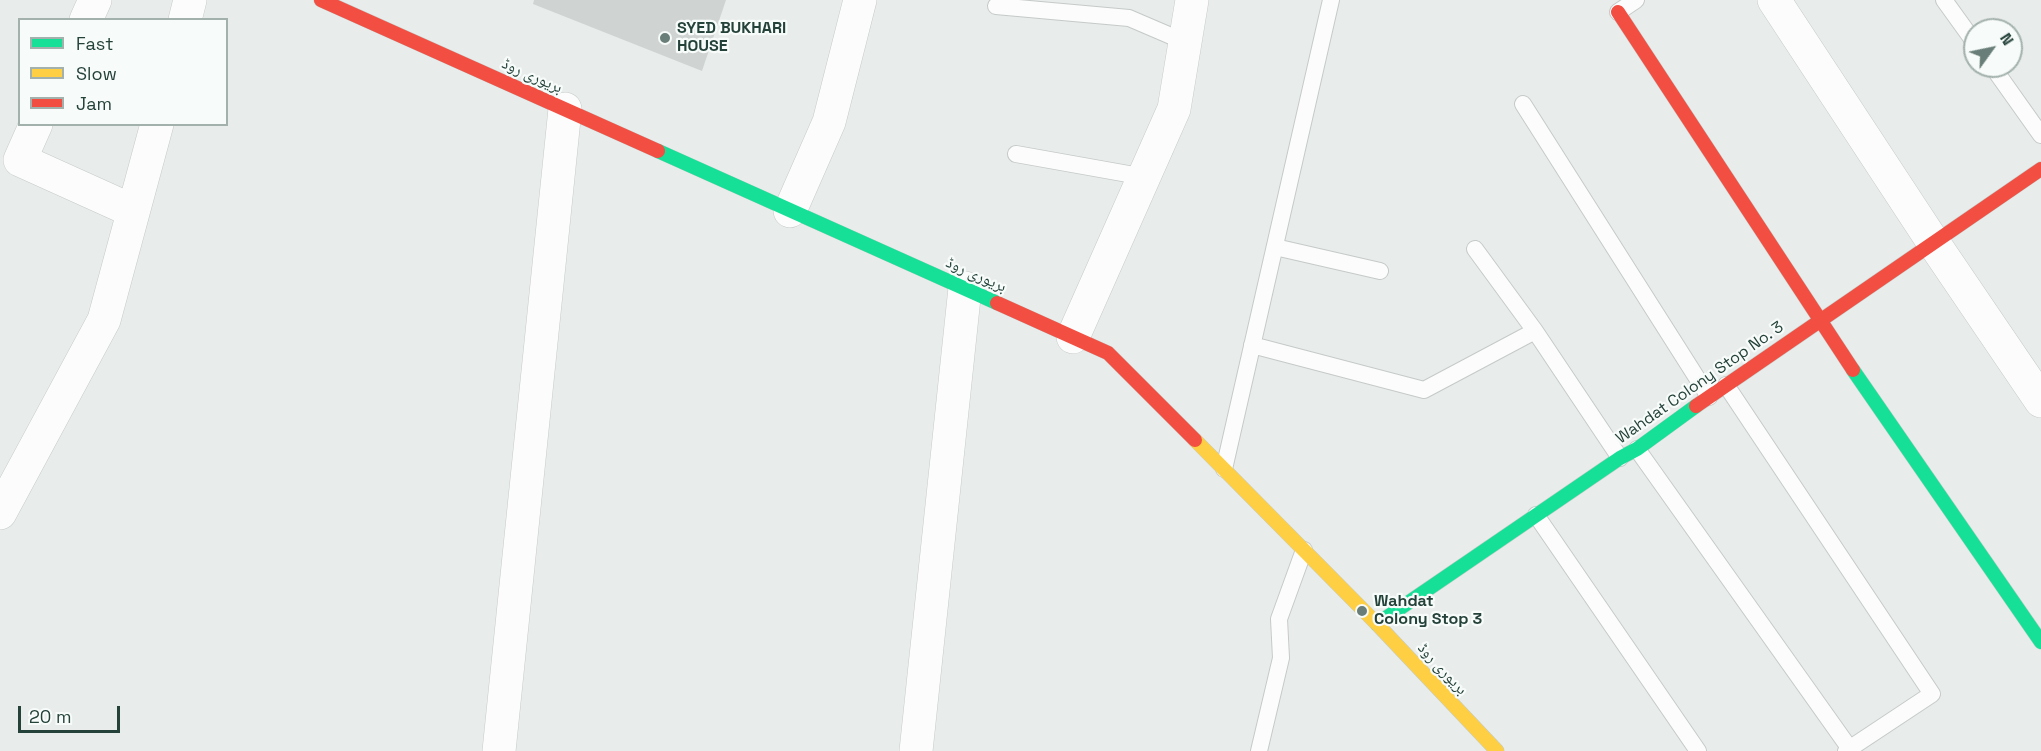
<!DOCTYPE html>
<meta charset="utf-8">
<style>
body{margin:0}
#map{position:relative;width:2041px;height:751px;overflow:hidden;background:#e8edeb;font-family:"Space Grotesk",sans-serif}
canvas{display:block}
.legend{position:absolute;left:18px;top:18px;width:210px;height:108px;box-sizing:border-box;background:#f7fbf9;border:2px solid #a3b1ad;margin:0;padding:8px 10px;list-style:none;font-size:18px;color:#24423a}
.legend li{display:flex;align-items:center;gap:12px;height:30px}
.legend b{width:30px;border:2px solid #a3b1ad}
.north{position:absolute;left:1963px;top:18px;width:60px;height:60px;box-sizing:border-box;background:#f7fbf9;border:2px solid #a3b1ad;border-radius:50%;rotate:57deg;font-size:16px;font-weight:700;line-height:24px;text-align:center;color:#24423a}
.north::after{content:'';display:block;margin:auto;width:21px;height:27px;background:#697e78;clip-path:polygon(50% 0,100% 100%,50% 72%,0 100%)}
.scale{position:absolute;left:18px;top:706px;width:102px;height:27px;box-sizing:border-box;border:3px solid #24423a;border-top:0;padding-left:8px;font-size:18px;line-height:21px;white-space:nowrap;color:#24423a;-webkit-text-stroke:4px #f7fbf9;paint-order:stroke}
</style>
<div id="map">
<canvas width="2041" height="751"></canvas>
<ul class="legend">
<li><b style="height:8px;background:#16e098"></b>Fast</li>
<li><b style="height:8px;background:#ffcf43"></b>Slow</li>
<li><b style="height:8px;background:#f24e42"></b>Jam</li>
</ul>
<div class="north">N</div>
<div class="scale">20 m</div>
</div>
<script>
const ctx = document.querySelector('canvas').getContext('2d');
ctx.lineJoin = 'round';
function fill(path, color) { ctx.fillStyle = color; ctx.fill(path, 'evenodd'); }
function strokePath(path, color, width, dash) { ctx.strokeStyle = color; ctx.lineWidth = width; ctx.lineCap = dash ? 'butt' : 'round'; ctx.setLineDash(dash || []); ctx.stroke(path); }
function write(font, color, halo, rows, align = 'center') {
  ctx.font = font + ' "Space Grotesk","Noto Naskh Arabic",sans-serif'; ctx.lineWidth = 4.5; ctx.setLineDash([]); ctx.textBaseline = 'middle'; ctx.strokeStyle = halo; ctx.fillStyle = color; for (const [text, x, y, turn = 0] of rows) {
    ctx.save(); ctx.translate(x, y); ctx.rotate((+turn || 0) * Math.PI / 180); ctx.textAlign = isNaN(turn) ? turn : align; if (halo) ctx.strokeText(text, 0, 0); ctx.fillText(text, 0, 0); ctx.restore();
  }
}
const building = new Path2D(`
 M 534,0 L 726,0 L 702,71 L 533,4 Z`);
const lane = new Path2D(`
 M 1944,0 L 1975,43
 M 996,6 L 1129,18 L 1185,42
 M 1618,12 L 1636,0
 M 1992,66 L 2041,135
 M 1523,104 L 1709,397
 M 1016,154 L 1145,177
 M 1275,247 L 1380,271
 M 1475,249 L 1535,331 L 1620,458
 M 1252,345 L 1424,390 L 1535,331
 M 1726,385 L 1932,694 L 1846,751
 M 1637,449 L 1850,749
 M 1224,469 L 1331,0
 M 1536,515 L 1698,751
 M 1259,751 L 1281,658 L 1279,619 L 1304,550`);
const street = new Path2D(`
 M 1774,0 L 1933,242 L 2041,401
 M 86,20 L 95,0
 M 185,20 L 190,0
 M 36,124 L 20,160 L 133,211
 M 790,211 L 829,122 L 860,0
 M 1073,337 L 1174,109 L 1192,0
 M 0,513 L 104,320 L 157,124
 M 499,751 L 565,109
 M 916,751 L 965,288`);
const fast = new Path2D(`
 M 658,151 L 997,303
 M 1853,370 L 2041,642
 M 1377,624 L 1620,458 L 1637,449 L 1696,406`);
const slow = new Path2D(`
 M 1195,440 L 1377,624 L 1497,751`);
const jam = new Path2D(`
 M 321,0 L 658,151
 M 1618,12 L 1853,370
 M 997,303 L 1108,353 L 1195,440
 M 1696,406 L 2041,169`);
const markers = [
 [665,38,6,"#697e78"],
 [1362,611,6,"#697e78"]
];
const poiNames = [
 ["SYED BUKHARI",677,29],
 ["HOUSE",677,47],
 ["Wahdat",1374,602],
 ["Colony Stop 3",1374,620]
];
const streetNames = [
 ["بریوری روڈ",532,76,24],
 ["بریوری روڈ",976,275,24],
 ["Wahdat Colony Stop No. 3",1700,383,-35],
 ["بریوری روڈ",1442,669,47]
];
fill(building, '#cfd4d2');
strokePath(lane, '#c5cac8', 18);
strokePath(street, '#c5cac8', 34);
strokePath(fast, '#c3cbc8', 15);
strokePath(slow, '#c3cbc8', 15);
strokePath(jam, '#c3cbc8', 15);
strokePath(lane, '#fcfcfc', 16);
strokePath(street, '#fcfcfc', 33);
strokePath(fast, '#16e098', 14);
strokePath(slow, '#ffcf43', 14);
strokePath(jam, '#f24e42', 14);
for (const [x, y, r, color] of markers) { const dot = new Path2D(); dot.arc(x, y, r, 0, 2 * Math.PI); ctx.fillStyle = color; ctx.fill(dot); strokePath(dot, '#f7fbf9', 2); }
write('bold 16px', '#24423a', '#f7fbf9', poiNames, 'left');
write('16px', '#24423a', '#f7fbf9', streetNames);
</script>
